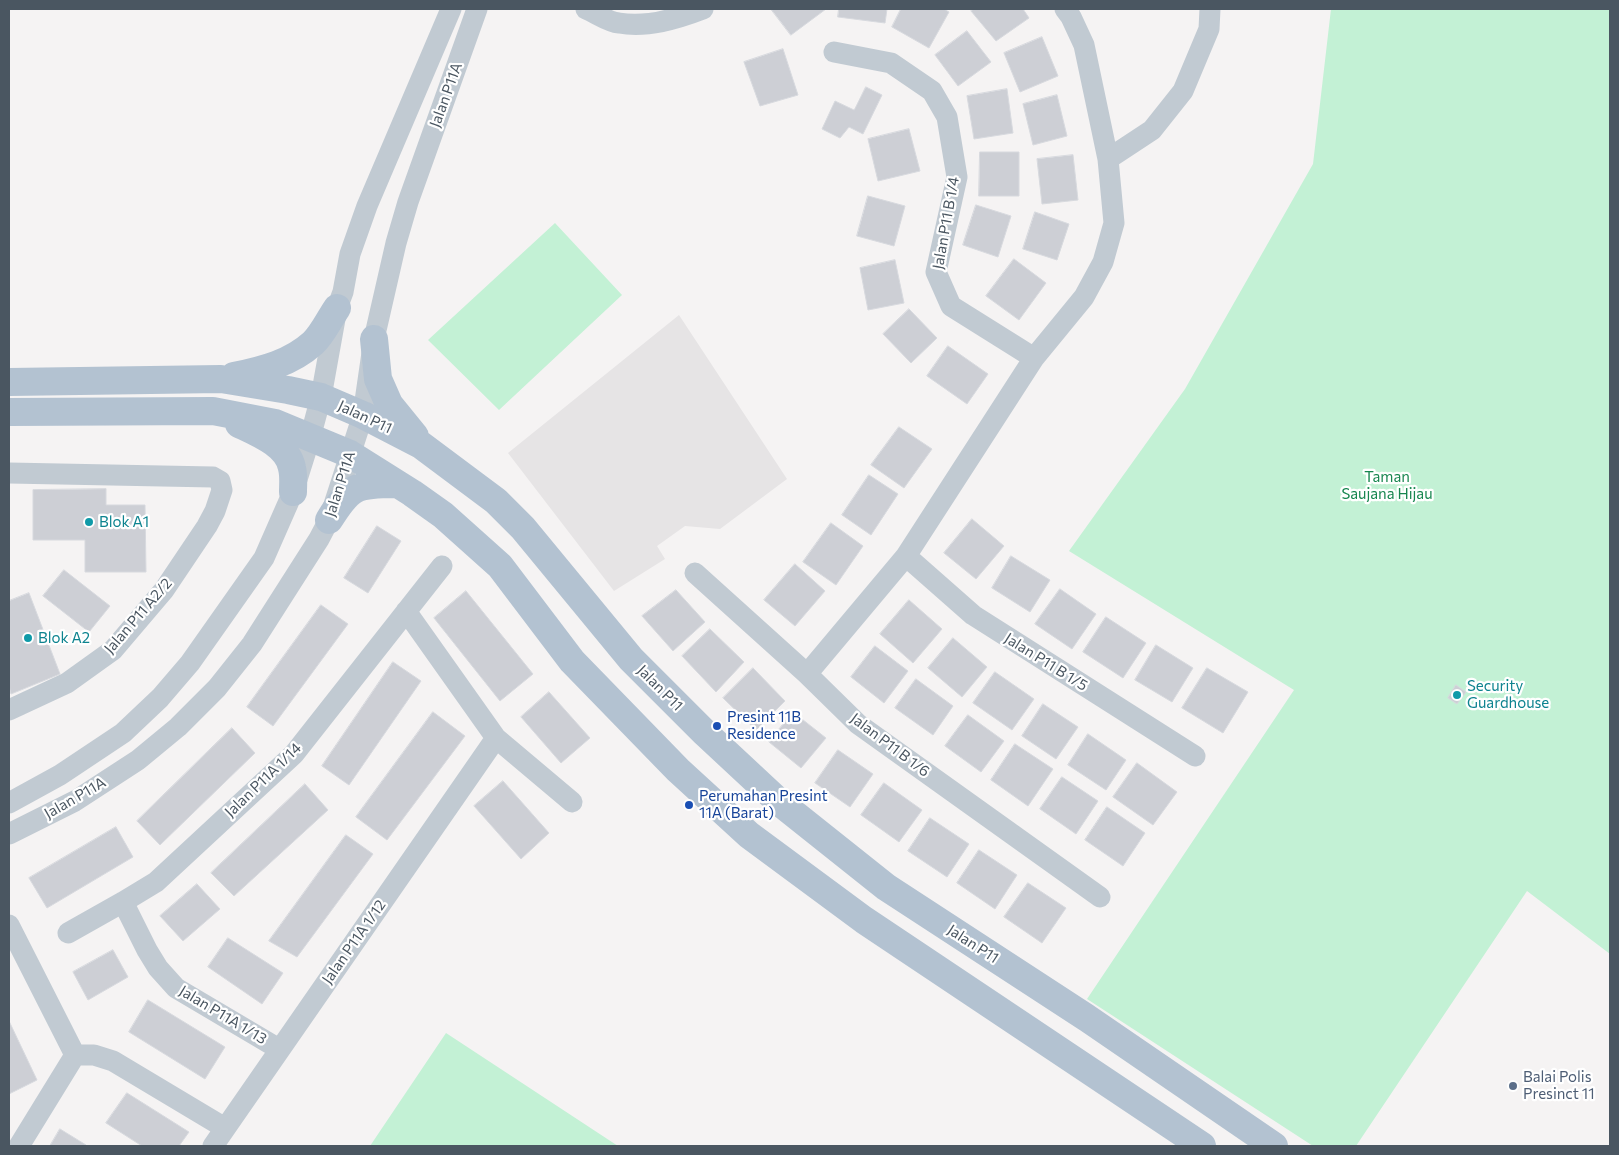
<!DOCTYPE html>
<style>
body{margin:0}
#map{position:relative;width:1619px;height:1155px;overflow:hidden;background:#f5f3f3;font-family:Commissioner,sans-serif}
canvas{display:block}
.frame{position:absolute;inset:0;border:10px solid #4a5661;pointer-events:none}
</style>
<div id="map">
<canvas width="1619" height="1155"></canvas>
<div class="frame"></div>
</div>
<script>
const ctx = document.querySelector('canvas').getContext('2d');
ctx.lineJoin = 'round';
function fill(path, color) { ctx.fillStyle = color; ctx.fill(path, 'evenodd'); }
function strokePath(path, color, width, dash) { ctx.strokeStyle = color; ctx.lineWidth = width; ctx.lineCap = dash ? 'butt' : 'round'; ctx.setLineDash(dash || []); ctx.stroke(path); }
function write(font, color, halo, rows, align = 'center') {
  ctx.font = font + ' Commissioner,sans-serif'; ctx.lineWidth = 4.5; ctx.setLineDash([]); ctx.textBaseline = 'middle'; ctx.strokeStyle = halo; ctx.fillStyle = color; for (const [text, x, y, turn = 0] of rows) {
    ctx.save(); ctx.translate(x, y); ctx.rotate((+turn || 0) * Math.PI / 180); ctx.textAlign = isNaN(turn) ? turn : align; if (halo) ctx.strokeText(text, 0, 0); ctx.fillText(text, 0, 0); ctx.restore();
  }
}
const education = new Path2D(`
 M 679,315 L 787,479 L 720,529 L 685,526 L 657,546 L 665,559 L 614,591 L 508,453 Z`);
const green = new Path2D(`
 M 1331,9 L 1610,9 L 1610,954 L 1527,891 L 1356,1146 L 1313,1146 L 1087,999 L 1294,690 L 1069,551 L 1185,389 L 1313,164 Z
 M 555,223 L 622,295 L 499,410 L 428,340 Z
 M 446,1033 L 618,1146 L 370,1146 Z`);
const building = new Path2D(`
 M 771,9 L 826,9 L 791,35 Z
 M 839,9 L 887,9 L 885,23 L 838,17 Z
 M 901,9 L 944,9 L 949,12 L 929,48 L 892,27 Z
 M 974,9 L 1023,9 L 1029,18 L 996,41 L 971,11 Z
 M 967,31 L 991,62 L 958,86 L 935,55 Z
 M 1042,37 L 1058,76 L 1020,92 L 1004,53 Z
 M 783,49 L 798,95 L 760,106 L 744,62 Z
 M 866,87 L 882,95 L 863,134 L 849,127 L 840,138 L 822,129 L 835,101 L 854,110 Z
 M 1007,89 L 1013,133 L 974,139 L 967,96 Z
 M 1057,95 L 1067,136 L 1033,145 L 1023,104 Z
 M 909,129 L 920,171 L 878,181 L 868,139 Z
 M 980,152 L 1019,152 L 1019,196 L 979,196 Z
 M 1073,155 L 1078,200 L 1042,204 L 1037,159 Z
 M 868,196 L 905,206 L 894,246 L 857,236 Z
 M 976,205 L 1011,216 L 998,257 L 963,245 Z
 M 1035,212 L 1069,224 L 1057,260 L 1023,249 Z
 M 1014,259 L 1046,283 L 1019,320 L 986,296 Z
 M 895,260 L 904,303 L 868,310 L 860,268 Z
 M 909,309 L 937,338 L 911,363 L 883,334 Z
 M 948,346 L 988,374 L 967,404 L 927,376 Z
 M 899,427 L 932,449 L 904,488 L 871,465 Z
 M 869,475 L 898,494 L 871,535 L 842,515 Z
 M 106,489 L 106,505 L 145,505 L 146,572 L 85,572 L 85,540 L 33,540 L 33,490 Z
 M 972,519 L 1004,546 L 976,579 L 944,553 Z
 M 831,523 L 863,546 L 836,585 L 803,562 Z
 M 377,526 L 401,541 L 368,593 L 344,578 Z
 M 1011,556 L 1050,580 L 1030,612 L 992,588 Z
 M 795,564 L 825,591 L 795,626 L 764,600 Z
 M 64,570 L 110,606 L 89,632 L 43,596 Z
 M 1060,589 L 1096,614 L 1072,649 L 1035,624 Z
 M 676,590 L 705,622 L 673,651 L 642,616 Z
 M 466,591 L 533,674 L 500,701 L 434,618 Z
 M 29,593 L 60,674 L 11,694 L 9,686 L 9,601 Z
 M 909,600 L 942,629 L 913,663 L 880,634 Z
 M 321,605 L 348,624 L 273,726 L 247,707 Z
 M 1106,617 L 1146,643 L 1123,678 L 1083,652 Z
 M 710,629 L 744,662 L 716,692 L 682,656 Z
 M 953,638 L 987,667 L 962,697 L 928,668 Z
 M 1156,645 L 1193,668 L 1172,702 L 1135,680 Z
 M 875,646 L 908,671 L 884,703 L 851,677 Z
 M 393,662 L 421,681 L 349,785 L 322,766 Z
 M 753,668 L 785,701 L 756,730 L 723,698 Z
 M 1207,668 L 1248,692 L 1223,733 L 1182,708 Z
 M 995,672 L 1034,699 L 1012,730 L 973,703 Z
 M 916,679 L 953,706 L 933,735 L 895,708 Z
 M 1456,685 L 1466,692 L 1457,704 L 1448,698 Z
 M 549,692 L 590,738 L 561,763 L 521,717 Z
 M 1043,704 L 1078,727 L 1056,759 L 1022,736 Z
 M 433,712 L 465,736 L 387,840 L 356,817 Z
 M 793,712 L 826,738 L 801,768 L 769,742 Z
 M 968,715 L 1004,741 L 981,772 L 945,746 Z
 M 232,728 L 255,753 L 160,845 L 137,821 Z
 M 1088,734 L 1126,760 L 1106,790 L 1068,765 Z
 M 1015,744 L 1053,769 L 1028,806 L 991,780 Z
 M 838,750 L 873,774 L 850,807 L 815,783 Z
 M 1137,763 L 1177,792 L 1153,825 L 1113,797 Z
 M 1062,777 L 1098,801 L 1076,834 L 1040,809 Z
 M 503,781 L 549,833 L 521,859 L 474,806 Z
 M 884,783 L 922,810 L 899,842 L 861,815 Z
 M 305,784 L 328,810 L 234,896 L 211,873 Z
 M 1107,807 L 1145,833 L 1123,866 L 1085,840 Z
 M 930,818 L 969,844 L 947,877 L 908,851 Z
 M 116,827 L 133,857 L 47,908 L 29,878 Z
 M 346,835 L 373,854 L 297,957 L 269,941 Z
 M 979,850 L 1017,875 L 995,909 L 957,883 Z
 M 1028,883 L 1066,908 L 1042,943 L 1004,917 Z
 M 197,884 L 220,909 L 183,941 L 160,916 Z
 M 228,938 L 283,973 L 262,1004 L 208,967 Z
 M 113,950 L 128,977 L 88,1000 L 73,972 Z
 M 148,1000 L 225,1047 L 205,1079 L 129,1032 Z
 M 9,1021 L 37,1080 L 9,1094 Z
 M 127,1093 L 189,1132 L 179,1146 L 142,1146 L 106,1123 Z
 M 60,1129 L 86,1145 L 85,1146 L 50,1146 Z`);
const minor = new Path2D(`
 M 586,9 C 596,13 608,22 619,23 C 647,28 677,19 703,9
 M 834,52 L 891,63 L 932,91 L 947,117 L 957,177 L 936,272 L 951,306 L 1034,358
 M 1108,159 L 1152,130 L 1183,91 L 1209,29 L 1210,9
 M 9,473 L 213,477 L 220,481 L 222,490 L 215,511 L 207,526 L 164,590 L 113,650 L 67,683 L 9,710
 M 906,556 L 973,615 L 1195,756
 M 695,573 L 807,674 L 858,724 L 1100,897
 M 406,611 L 496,738 L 572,802
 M 807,674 L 906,556 L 1034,358 L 1084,297 L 1103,262 L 1114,223 L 1108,159 L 1084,45 L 1071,17 L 1065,9
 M 9,803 L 60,775 L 123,733 L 160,698 L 190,663 L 264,558 L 293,492 L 310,438 L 321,397 L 337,308 L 343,292 L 350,254 L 367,206 L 451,9
 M 9,834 L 75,801 L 138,760 L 178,727 L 217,688 L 252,644 L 319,539 L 329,520 L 363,415 L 374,339 L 396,243 L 408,202 L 477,9
 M 123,902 L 147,950 L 158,968 L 176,988 L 279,1049
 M 9,925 L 75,1055 L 94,1055 L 113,1061 L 225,1128
 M 68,933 L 123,902 L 156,882 L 294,754 L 442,566
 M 19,1146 L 75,1055
 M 213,1146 L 496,738`);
const major = new Path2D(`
 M 374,339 L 378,379 L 389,404 L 415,436
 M 234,376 C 263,370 291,363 313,343 C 322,335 330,318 337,308
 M 9,382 L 221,379 L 288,390 L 321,397 L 363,415 L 421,445 L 496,501 L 523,528 L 631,659 L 705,733 L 778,801 L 886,887 L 1087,1018 L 1274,1146
 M 9,412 L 213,411 L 275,423 L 350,454 L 412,493 L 443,515 L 500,566 L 572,661 L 678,770 L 749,835 L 864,920 L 1202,1146
 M 239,424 C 258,433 288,445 292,468 C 294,476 293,484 293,492
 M 329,520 C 350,486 356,484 395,484`);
const markers = [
 [89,522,5,"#0f9aa8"],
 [28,638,5,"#0f9aa8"],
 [1457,695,5,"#0f9aa8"],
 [717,726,5,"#1a4fb4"],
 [689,805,5,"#1a4fb4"],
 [1513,1086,5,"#5c6f8a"]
];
const streetNames = [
 ["Jalan P11A",446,95,-70],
 ["Jalan P11 B 1/4",946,223,-80],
 ["Jalan P11",365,417,25],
 ["Jalan P11A",340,484,-72],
 ["Jalan P11 A2/2",138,616,-49],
 ["Jalan P11 B 1/5",1046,662,32],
 ["Jalan P11",660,688,45],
 ["Jalan P11 B 1/6",890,745,37],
 ["Jalan P11A 1/14",263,780,-44],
 ["Jalan P11A",75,798,-30],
 ["Jalan P11A 1/12",354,942,-55],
 ["Jalan P11",973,944,33],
 ["Jalan P11A 1/13",223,1015,31]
];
const parkNames = [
 ["Taman",1387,477],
 ["Saujana Hijau",1387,494]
];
const cultureNames = [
 ["Blok A1",99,522],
 ["Blok A2",38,638],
 ["Security",1467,686],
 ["Guardhouse",1467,703]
];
const transitNames = [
 ["Presint 11B",727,717],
 ["Residence",727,734],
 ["Perumahan Presint",699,796],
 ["11A (Barat)",699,813]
];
const serviceNames = [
 ["Balai Polis",1523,1077],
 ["Presinct 11",1523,1094]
];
fill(education, '#e6e4e5');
fill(green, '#c3f1d5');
fill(building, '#cdcfd5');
strokePath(building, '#d7d9de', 1);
strokePath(minor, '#c1cad2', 21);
strokePath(major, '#b3c2d1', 28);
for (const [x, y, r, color] of markers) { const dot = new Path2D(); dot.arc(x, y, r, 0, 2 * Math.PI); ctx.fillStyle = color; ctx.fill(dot); strokePath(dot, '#fff', 2); }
write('15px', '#4a5661', '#fff', streetNames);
write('15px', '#17864f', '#fff', parkNames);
write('15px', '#0d838f', '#fff', cultureNames, 'left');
write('15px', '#164399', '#fff', transitNames, 'left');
write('15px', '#4e5e75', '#fff', serviceNames, 'left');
</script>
